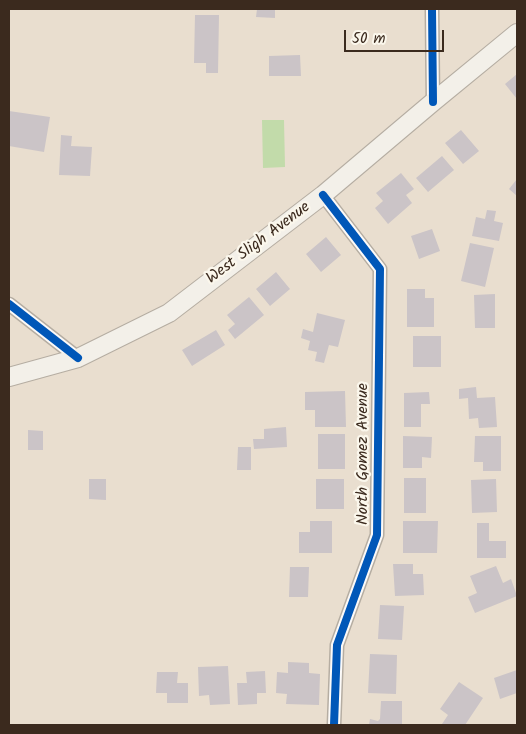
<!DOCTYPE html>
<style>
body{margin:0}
#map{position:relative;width:526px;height:734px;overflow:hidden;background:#e9decf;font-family:Kalam,sans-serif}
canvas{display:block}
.frame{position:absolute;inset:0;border:10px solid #3b2a1e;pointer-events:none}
.scale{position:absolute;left:344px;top:30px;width:100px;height:22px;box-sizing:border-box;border:2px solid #3b2a1e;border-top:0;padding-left:6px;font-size:15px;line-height:18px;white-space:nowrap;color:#3b2a1e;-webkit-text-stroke:4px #fbf7ec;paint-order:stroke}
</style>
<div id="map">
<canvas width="526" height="734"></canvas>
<div class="frame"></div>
<div class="scale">50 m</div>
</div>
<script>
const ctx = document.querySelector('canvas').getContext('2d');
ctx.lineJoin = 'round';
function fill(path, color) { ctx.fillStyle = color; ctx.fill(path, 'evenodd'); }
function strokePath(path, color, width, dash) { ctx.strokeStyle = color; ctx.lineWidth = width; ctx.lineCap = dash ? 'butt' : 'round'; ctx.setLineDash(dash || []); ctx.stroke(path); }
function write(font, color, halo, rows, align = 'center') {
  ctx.font = font + ' Kalam,sans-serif'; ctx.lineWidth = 4.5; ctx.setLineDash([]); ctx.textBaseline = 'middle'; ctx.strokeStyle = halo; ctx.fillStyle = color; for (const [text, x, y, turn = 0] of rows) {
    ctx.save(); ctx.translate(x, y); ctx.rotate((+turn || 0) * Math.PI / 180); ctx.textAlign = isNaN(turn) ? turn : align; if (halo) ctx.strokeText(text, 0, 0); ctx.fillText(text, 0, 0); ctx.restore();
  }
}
const green = new Path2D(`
 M 262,120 L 284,120 L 285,167 L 263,168 Z`);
const building = new Path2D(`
 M 257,9 L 275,9 L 275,18 L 256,17 Z
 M 195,15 L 219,15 L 218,73 L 206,73 L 206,63 L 194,63 Z
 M 300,55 L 301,76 L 269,76 L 269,56 Z
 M 517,74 L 517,99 L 505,84 Z
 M 9,111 L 50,117 L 44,152 L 9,146 Z
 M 461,130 L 479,151 L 463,164 L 445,143 Z
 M 61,135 L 72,136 L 71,146 L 92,147 L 90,176 L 59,175 Z
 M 442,156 L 454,170 L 428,192 L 416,178 Z
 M 401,173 L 414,189 L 406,195 L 412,203 L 388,224 L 375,208 L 383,201 L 376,193 Z
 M 517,179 L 517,196 L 509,189 Z
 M 487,210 L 496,211 L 494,221 L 503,223 L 499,241 L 472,236 L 476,217 L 485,219 Z
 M 432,229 L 440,251 L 419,259 L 411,236 Z
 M 326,237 L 341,255 L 321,272 L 306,254 Z
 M 470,243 L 494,248 L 485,287 L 461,281 Z
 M 276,272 L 290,289 L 270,306 L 256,289 Z
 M 407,289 L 425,289 L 425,298 L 434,298 L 434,327 L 407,327 Z
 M 495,294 L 495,328 L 475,328 L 474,295 Z
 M 249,297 L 264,315 L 235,339 L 228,330 L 235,324 L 227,315 Z
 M 317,313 L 345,320 L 338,347 L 329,345 L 324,363 L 315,361 L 317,352 L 308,350 L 310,341 L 301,338 L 303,329 L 313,332 Z
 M 216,330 L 225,345 L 192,366 L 182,350 Z
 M 413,336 L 441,336 L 441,367 L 413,367 Z
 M 476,387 L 477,398 L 495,397 L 497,427 L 479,428 L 478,418 L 469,419 L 468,398 L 459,399 L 459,389 Z
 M 345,391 L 346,427 L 315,427 L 315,410 L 305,410 L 305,392 Z
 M 429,392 L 430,404 L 421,404 L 421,427 L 404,427 L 404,393 Z
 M 286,427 L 287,447 L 254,449 L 253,439 L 264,439 L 264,429 Z
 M 28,430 L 43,431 L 43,450 L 28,450 Z
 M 318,434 L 345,434 L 345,469 L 318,469 Z
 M 403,436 L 432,437 L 431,458 L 422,457 L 422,468 L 403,468 Z
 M 475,436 L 501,436 L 501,471 L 483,471 L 483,462 L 474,462 Z
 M 238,447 L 251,447 L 251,470 L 237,470 Z
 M 404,478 L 426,478 L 426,513 L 404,513 Z
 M 89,479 L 106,479 L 106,500 L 89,499 Z
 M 316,479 L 344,479 L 344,509 L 316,509 Z
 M 496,479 L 497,512 L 472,513 L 471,480 Z
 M 310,521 L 332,521 L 332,553 L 299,553 L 299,532 L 310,532 Z
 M 403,521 L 438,521 L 437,553 L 403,553 Z
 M 477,523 L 489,523 L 489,541 L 506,541 L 506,558 L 477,558 Z
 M 393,564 L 413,564 L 413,574 L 423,574 L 424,595 L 395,596 Z
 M 496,566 L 503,583 L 511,579 L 517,596 L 475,613 L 468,597 L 477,593 L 470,576 Z
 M 290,567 L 309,567 L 308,597 L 289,597 Z
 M 380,605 L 404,606 L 402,640 L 378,639 Z
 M 370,654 L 397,655 L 396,694 L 368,693 Z
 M 288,662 L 309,663 L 309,673 L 320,674 L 319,705 L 286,704 L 287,694 L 276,693 L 277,672 L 288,673 Z
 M 228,666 L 230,704 L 210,705 L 209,695 L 199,696 L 198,667 Z
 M 517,670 L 517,693 L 500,699 L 494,678 Z
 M 265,671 L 266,693 L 257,693 L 257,704 L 238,705 L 237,683 L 247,683 L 246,672 Z
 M 157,672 L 178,672 L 177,683 L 188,683 L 188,703 L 167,703 L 167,693 L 156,693 Z
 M 459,682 L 483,698 L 465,725 L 443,725 L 442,724 L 448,715 L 440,709 Z
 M 381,701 L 402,701 L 402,725 L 369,725 L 370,719 L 378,721 L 380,719 Z`);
const minor = new Path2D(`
 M 432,9 L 433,102
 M 323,195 L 380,269 L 377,535 L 337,645 L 334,725
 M 9,304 L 78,358`);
const secondary = new Path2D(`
 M 9,377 L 78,358 L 169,313 L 323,195 L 433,102 L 517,33`);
const cycleway = new Path2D(`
 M 432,9 L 433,102
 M 323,195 L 380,269 L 377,535 L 337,645 L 334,725
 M 9,304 L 78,358`);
const streetNames = [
 ["West Sligh Avenue",259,244,-37],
 ["North Gomez Avenue",364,454,-90]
];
fill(green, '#c2dbaa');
fill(building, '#cbc4c7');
strokePath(minor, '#b5ada2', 15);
strokePath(secondary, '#b5ada2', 20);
strokePath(minor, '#fcfaf8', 12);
strokePath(secondary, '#f3f0e9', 18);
strokePath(cycleway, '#0057b8', 8);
write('16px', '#3b2a1e', '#fbf7ec', streetNames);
</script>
